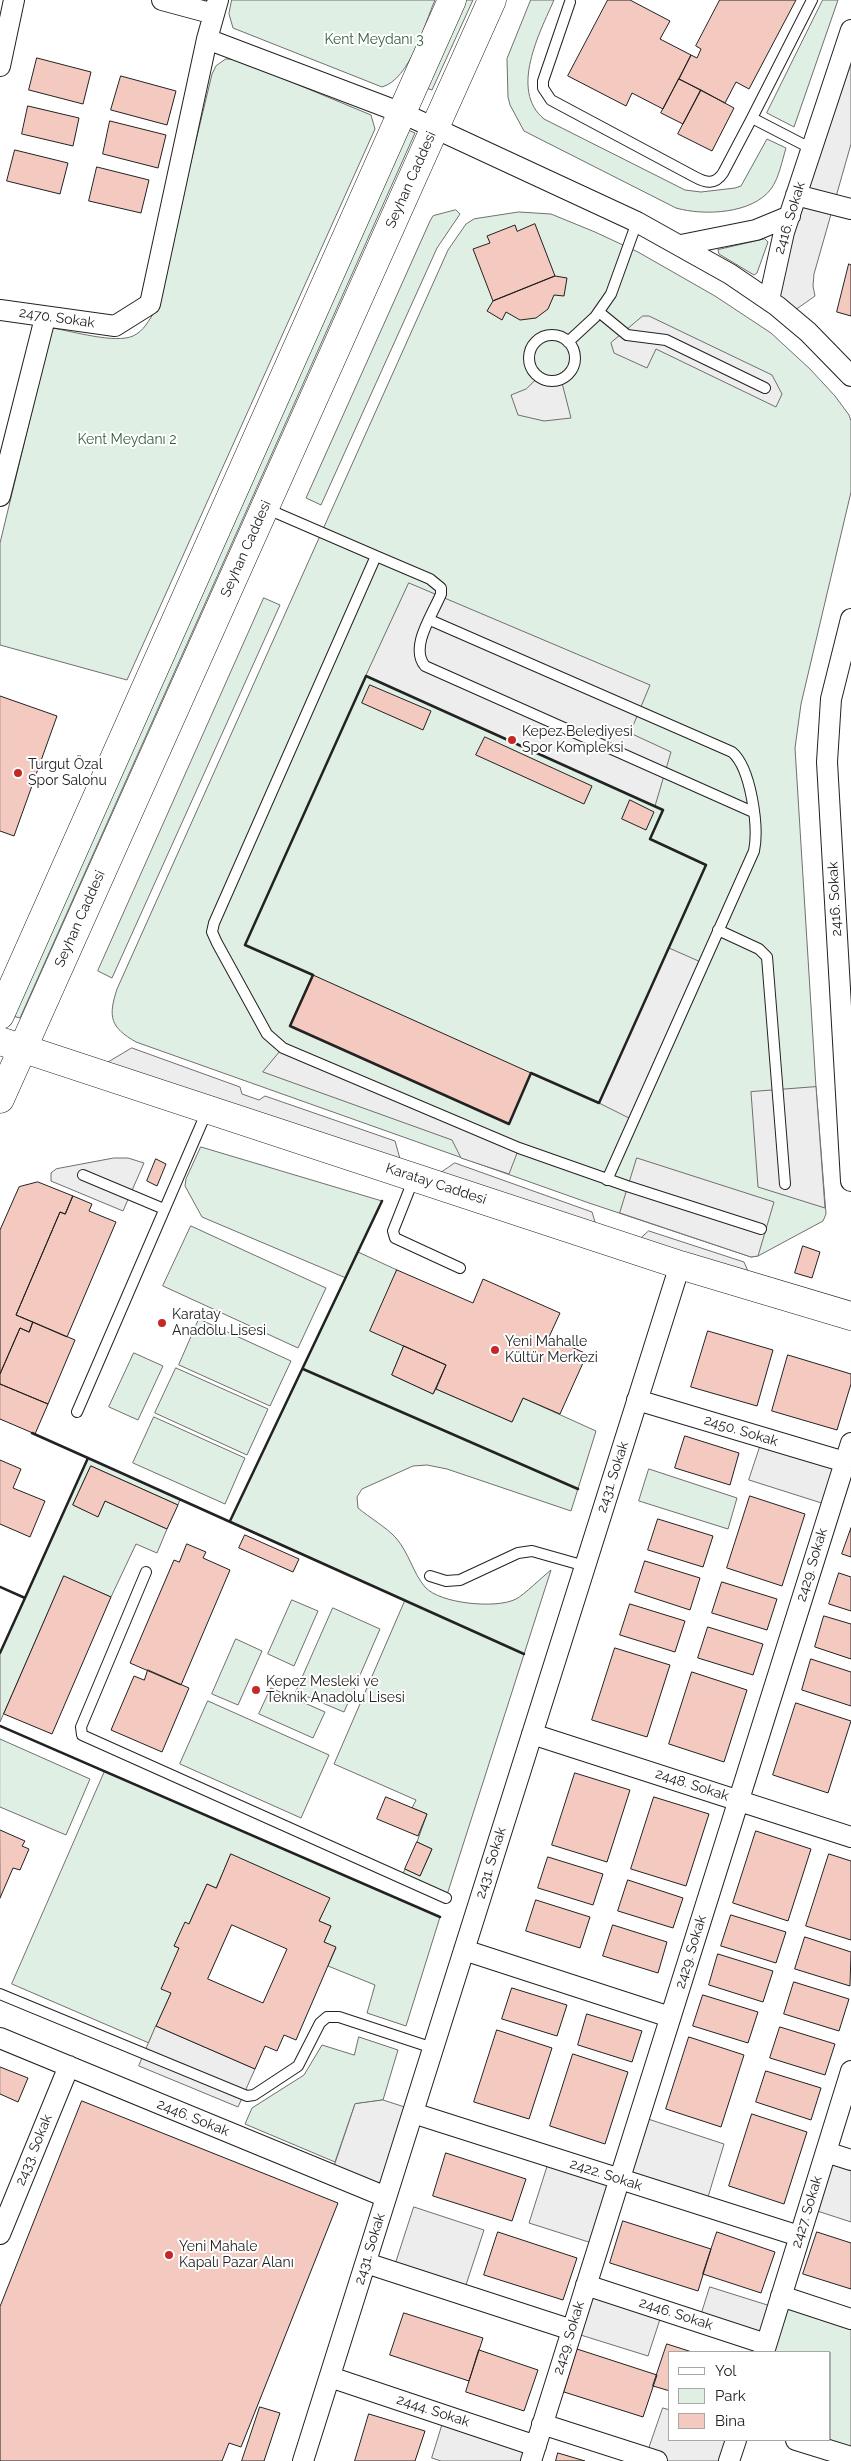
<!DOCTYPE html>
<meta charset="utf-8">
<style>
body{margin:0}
#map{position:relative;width:851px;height:2461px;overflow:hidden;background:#fff;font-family:Raleway,sans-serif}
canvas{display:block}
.legend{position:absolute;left:668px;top:2351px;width:162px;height:90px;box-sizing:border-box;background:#fff;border:1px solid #a7a7a7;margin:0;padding:6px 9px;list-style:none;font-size:15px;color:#222}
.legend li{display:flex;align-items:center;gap:10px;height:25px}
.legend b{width:25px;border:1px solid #a7a7a7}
</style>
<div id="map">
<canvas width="851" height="2461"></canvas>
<ul class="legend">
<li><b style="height:6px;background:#fff"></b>Yol</li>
<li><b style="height:14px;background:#e0efe3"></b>Park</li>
<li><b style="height:14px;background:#f3c9c0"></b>Bina</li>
</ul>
</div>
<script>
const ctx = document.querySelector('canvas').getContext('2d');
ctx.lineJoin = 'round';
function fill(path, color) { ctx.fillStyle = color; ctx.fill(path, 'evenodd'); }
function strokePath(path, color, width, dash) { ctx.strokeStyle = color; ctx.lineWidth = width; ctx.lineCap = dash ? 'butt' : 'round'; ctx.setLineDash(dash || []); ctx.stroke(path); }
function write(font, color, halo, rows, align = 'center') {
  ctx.font = font + ' Raleway,sans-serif'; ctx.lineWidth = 4; ctx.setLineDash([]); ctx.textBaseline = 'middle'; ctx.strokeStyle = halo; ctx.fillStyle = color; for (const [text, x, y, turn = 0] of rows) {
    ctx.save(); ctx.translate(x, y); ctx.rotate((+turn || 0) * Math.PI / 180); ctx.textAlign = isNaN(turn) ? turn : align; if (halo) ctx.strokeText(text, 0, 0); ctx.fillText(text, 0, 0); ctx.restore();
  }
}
const green = new Path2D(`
 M 232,0 L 435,0 C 424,25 410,79 382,87 L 233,28 L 229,14 Z
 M 465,0 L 473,0 L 432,90 L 426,88 Z
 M 531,0 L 554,0 C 540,32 509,90 544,119 L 685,190 L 701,192 L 735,188 L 741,186 L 767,139 L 786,148 C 782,161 779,178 771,189 C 752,214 704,216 676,208 L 524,131 L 510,105 L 508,97 L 507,59 Z
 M 823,0 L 838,0 L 794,127 L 767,113 Z
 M 226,59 L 236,59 L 371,115 L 375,129 L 127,680 L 0,645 L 0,543 L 52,328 C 72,331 115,344 133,336 C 144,331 149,320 155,311 L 212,74 L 216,66 Z
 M 408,130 L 415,133 L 20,1018 L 13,1016 Z
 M 456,210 L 460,214 L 437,248 L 321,505 L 306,498 L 430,221 L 433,216 Z
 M 519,212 L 551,214 L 595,232 L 638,252 L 715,296 L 771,333 L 810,369 L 835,396 L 849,415 L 851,421 L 851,492 L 801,704 L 795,748 L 816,1087 L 826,1214 L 823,1221 L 758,1256 L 751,1257 L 589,1203 L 136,1042 C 110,1027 108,1017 117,989 L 448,250 L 466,224 L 474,219 Z
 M 765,239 L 768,242 L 757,273 L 754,275 L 719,254 L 718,250 Z
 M 264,598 L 280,605 L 112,978 L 98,971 Z
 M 201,1147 L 382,1201 L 358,1252 L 397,1270 L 404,1346 L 392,1375 L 433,1394 L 436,1389 L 512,1422 L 523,1398 L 596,1431 L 571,1511 L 447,1469 L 427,1465 L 413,1466 L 362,1489 L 357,1497 L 358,1508 C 370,1518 386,1527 396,1538 C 409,1553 413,1573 425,1587 C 440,1604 497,1609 516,1599 C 524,1595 542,1577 551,1570 L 446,1898 L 401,1878 L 405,1869 L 420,1876 L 432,1849 L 417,1842 L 427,1814 L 412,1808 L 416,1800 L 334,1764 L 405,1600 L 230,1521 L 346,1278 L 202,1217 L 185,1186 L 186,1179 Z
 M 191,1226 L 326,1288 L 298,1348 L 163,1286 Z
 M 199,1319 L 291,1361 L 270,1406 L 179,1365 Z
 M 134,1353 L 163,1366 L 138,1420 L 109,1407 Z
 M 176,1368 L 268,1409 L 247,1455 L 155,1413 Z
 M 154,1417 L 245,1458 L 225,1504 L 133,1463 Z
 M 88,1458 L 180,1499 L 178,1505 L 91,1466 L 73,1505 L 98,1516 L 105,1501 L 167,1529 L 157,1553 L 136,1544 L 111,1597 L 64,1577 L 0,1722 L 0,1653 Z
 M 649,1469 L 737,1498 L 728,1529 L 639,1501 Z
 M 292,1600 L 318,1611 L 294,1666 L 268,1654 Z
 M 333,1608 L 380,1629 L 344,1712 L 296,1692 Z
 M 236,1639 L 262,1651 L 238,1705 L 212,1694 Z
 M 271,1688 L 325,1712 L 313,1738 L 259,1714 Z
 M 208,1701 L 329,1755 L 301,1818 L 180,1764 Z
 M 0,1739 L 90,1779 L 66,1835 L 0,1807 Z
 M 105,1771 L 440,1917 L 406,2026 L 367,2013 L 375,1985 L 328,1966 L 336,1948 L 324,1942 L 331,1926 L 319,1921 L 329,1898 L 231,1855 L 216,1888 L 207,1884 L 189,1924 L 174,1946 L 179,1948 L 171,1993 L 149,2043 L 12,1984 Z
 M 359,2037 L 398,2050 L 383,2100 L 355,2104 L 335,2162 L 245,2124 L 252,2108 L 304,2075 L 322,2045 L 354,2055 Z
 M 784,2306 L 851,2327 L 851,2451 L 815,2440 L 830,2440 L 830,2352 L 770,2352 Z`);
const parking = new Path2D(`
 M 851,30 L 851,144 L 814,274 L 813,286 L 815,296 L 788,315 L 777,306 L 778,257 Z
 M 643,316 L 649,316 L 772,375 L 782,394 L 776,407 L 656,349 L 647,368 L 614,353 L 611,343 Z
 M 539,377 L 546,380 L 561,379 L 571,418 L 544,421 L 518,415 L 511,395 L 526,389 Z
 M 409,583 L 650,685 L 630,733 L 671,752 L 655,806 L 366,676 Z
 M 669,948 L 703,963 L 633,1120 L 599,1103 Z
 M 132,1048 L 240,1087 L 242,1094 L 259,1100 L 265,1096 L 395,1141 L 404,1173 L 92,1072 Z
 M 283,1048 L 519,1148 L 509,1174 L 461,1158 L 452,1140 L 263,1072 Z
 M 816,1087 L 825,1208 L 758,1187 L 751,1092 Z
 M 114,1158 L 128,1158 L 144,1163 L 123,1211 L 51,1181 L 51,1173 L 56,1169 Z
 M 637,1158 L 774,1202 L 758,1256 L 751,1257 L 620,1213 Z
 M 455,1163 L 592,1212 L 600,1238 L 429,1181 Z
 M 649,1231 L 744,1262 L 755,1287 L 630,1248 Z
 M 763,1438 L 845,1462 L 831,1506 L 749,1480 Z
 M 156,2026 L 255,2069 L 238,2107 L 139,2066 Z
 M 383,2100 L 414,2110 L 386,2197 L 331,2175 L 355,2104 Z
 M 639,2116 L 724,2144 L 705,2207 L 619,2180 L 598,2245 L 529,2223 L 550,2157 L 619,2180 Z
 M 826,2152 L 851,2160 L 851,2222 L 808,2208 Z
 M 414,2207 L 484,2230 L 463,2294 L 393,2272 Z
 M 586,2285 L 663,2310 L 648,2356 L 571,2332 Z
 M 710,2287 L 777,2308 L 766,2344 L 699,2322 Z
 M 663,2408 L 670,2410 L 670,2440 L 736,2440 L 729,2461 L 657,2461 L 646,2457 Z
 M 445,2416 L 536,2446 L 531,2461 L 441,2461 L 432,2458 Z`);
const building = new Path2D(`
 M 608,0 L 630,0 L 670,21 L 660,39 L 691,55 L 663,109 L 632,93 L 626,106 L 568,76 Z
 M 720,0 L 796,0 L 749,89 L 736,82 L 725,103 L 679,79 L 691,55 L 697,58 L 701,49 L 696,46 Z
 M 37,58 L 91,72 L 83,104 L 29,90 Z
 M 121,76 L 176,91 L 167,125 L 111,110 Z
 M 679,79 L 701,90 L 683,124 L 661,113 Z
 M 701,90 L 734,108 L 712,151 L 678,134 Z
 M 28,106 L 79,118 L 73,146 L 22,134 Z
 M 110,121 L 166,135 L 158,168 L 103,154 Z
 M 15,150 L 68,163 L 60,194 L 7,181 Z
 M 97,167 L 149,180 L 141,213 L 89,201 Z
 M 535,224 L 555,276 L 493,301 L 473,249 L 490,243 L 487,236 L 515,225 L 517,231 Z
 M 849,264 L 851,265 L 851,316 L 837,312 Z
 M 555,276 L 567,278 L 564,296 L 554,295 L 548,309 L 536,318 L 520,320 L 506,312 L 502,320 L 487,311 L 493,301 Z
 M 370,685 L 431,711 L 423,730 L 362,703 Z
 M 0,696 L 57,716 L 14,836 L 0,831 Z
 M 485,737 L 592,786 L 584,804 L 476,755 Z
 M 630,800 L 654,812 L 646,830 L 622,819 Z
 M 313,975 L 531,1073 L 509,1124 L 290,1026 Z
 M 156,1159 L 166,1164 L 157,1186 L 147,1181 Z
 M 38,1182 L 73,1196 L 65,1214 L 60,1212 L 16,1315 L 33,1322 L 29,1332 L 20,1328 L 0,1374 L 0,1230 L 19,1187 Z
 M 73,1196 L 92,1204 L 89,1211 L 116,1222 L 67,1337 L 16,1315 L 60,1212 L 65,1214 Z
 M 803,1246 L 820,1252 L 812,1278 L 795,1273 Z
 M 397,1270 L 473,1303 L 483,1279 L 560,1313 L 549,1337 L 587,1354 L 560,1414 L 523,1398 L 512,1422 L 436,1389 L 446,1365 L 370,1331 Z
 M 33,1322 L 75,1340 L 48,1404 L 0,1384 L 0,1374 L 20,1328 L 29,1332 Z
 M 708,1331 L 773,1350 L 757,1406 L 691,1387 Z
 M 404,1346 L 446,1365 L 433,1394 L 392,1375 Z
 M 788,1355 L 851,1374 L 851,1384 L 837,1430 L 772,1411 Z
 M 0,1384 L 48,1404 L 35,1434 L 0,1419 Z
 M 685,1436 L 739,1453 L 730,1485 L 675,1468 Z
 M 0,1460 L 21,1469 L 13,1488 L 45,1501 L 30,1537 L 0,1524 Z
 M 91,1466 L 178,1505 L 167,1529 L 105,1501 L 98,1517 L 73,1505 Z
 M 750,1496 L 805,1514 L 782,1586 L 727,1568 Z
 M 658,1519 L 713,1536 L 703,1567 L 648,1550 Z
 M 851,1528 L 851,1557 L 842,1554 Z
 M 245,1535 L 299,1559 L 293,1572 L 239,1548 Z
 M 187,1544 L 206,1552 L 203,1558 L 230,1570 L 181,1685 L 130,1663 L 174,1560 L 179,1562 Z
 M 645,1561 L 700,1578 L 690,1610 L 635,1592 Z
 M 839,1573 L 851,1577 L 851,1611 L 829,1604 Z
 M 64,1576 L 111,1597 L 52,1734 L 4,1714 Z
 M 722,1582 L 777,1599 L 767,1630 L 712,1613 Z
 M 630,1604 L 685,1621 L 675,1652 L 620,1635 Z
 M 824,1616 L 851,1624 L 851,1659 L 815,1647 Z
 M 708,1627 L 763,1644 L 753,1675 L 698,1658 Z
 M 615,1648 L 670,1665 L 647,1737 L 592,1720 Z
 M 811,1659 L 851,1672 L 851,1706 L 802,1690 Z
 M 148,1670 L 189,1688 L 162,1752 L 111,1730 L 134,1676 L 144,1680 Z
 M 692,1672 L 747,1690 L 724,1762 L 669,1744 Z
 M 796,1703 L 851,1721 L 828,1793 L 773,1775 Z
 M 575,1773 L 630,1790 L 607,1862 L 552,1845 Z
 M 386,1797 L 427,1814 L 418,1836 L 377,1819 Z
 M 654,1797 L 709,1814 L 686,1886 L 631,1869 Z
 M 0,1830 L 25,1841 L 22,1846 L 29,1849 L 20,1870 L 13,1868 L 0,1898 Z
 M 756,1831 L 811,1849 L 788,1921 L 733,1903 Z
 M 417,1842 L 432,1849 L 420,1876 L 405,1869 Z
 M 231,1854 L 330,1898 L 319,1921 L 331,1926 L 324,1942 L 336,1947 L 296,2040 L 284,2035 L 277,2051 L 265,2046 L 255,2069 L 156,2026 L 171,1993 L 161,1989 L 179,1948 L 174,1946 L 185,1922 L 189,1924 L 207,1884 L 216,1888 ZM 232,1925 L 287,1949 L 263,2003 L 208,1979 Z
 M 829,1854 L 851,1861 L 851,1940 L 806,1926 Z
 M 548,1857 L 603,1874 L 593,1905 L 538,1888 Z
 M 628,1880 L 683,1898 L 673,1928 L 618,1911 Z
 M 536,1900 L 590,1917 L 580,1948 L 526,1931 Z
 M 731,1915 L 786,1932 L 776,1963 L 721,1946 Z
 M 613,1925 L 667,1942 L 658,1973 L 603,1956 Z
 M 805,1937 L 851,1952 L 850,1986 L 795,1969 Z
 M 718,1954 L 773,1971 L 763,2002 L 709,1985 Z
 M 794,1982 L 849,1999 L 839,2031 L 784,2014 Z
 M 512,1988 L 567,2005 L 557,2036 L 502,2019 Z
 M 703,1995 L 758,2012 L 748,2043 L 693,2026 Z
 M 587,2014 L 642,2031 L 632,2062 L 578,2045 Z
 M 780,2027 L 835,2044 L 825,2075 L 770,2058 Z
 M 497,2030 L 552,2048 L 529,2119 L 474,2102 Z
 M 689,2037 L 744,2055 L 721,2127 L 666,2109 Z
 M 573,2054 L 628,2072 L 605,2144 L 550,2126 Z
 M 0,2067 L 28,2078 L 18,2102 L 0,2094 Z
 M 766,2071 L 821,2088 L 811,2120 L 756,2102 Z
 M 82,2101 L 338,2203 L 241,2447 L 229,2443 L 222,2461 L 0,2461 L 0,2307 Z
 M 752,2114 L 807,2132 L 784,2204 L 729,2186 Z
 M 446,2153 L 526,2179 L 512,2221 L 433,2196 Z
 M 623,2221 L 711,2249 L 698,2291 L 610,2263 Z
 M 498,2232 L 577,2258 L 563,2300 L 484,2275 Z
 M 717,2232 L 775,2252 L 761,2293 L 703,2274 Z
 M 817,2232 L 851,2243 L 851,2289 L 803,2274 Z
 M 404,2313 L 483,2338 L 469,2381 L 390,2355 Z
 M 667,2344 L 692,2352 L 670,2352 L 670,2391 L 653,2386 Z
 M 577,2349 L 657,2375 L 643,2417 L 564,2392 Z
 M 479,2350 L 538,2370 L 524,2411 L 466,2392 Z
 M 260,2407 L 280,2413 L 264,2461 L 242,2461 Z
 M 369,2414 L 425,2431 L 415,2461 L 355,2461 Z
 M 558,2453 L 585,2461 L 556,2461 Z`);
const lane = new Path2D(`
 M 570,2 L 543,81 L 543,88 L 551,100 L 695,177 C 706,183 715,185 723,173 L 752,118
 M 812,149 L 752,118 L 812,0
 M 599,312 L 627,335 L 666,340 L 765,388
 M529 358a23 23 0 1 1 46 0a23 23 0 1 1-46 0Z
 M 568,342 L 595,317 L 611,294 L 637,222
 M 265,508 L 376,556 L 214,923 L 212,932 L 217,943 L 267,1034 L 283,1048 L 519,1148 L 627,1186 L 761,1229
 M 376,556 L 430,579 L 441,588 L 441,594 C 433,614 409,647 425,666 L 753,812
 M 430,620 L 732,752 C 751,768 759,827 754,851 L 607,1180
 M 718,930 L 759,949 L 767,957 L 785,1184
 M 83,1175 L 164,1209
 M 414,1178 L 393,1231 L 395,1238 L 460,1268
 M 77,1412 L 207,1111
 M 146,1572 L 81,1727 L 82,1735 L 446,1898
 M 430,1576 L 446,1581 L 460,1580 L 518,1553 L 532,1551 L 585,1566
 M 0,1994 L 247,2096 L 254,2095 L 298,2066 L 320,2023 L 327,2017 L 339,2017 L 433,2048`);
const street = new Path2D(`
 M 162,0 L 214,14
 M 207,39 L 402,113 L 637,222 L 730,274 L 777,306 L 808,332 L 851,376
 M 0,66 L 14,0
 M 796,195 L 851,209
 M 681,245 L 756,230 L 790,216
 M 769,300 L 784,232 L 851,30
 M 0,310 L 115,326 L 150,304 L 207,39 L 218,0
 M 0,496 L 45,318
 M 851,619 L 831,699 L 827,762 L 851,1181
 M 637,1400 L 845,1462
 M 532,1734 L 851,1837
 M 464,1950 L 670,2017
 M 0,2038 L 386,2197
 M 413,2113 L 799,2236
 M 826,2152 L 851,2160
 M 0,2234 L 69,2066
 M 366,2263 L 572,2330
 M 586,2285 L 766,2344
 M 781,2296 L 851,2319
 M 764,2352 L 851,2071
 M 330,2377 L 536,2446
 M 542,2424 L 657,2461
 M 796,2440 L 851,2457
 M 303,2461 L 680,1265
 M 531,2461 L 851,1443
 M 729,2461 L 736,2440`);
const secondary = new Path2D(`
 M 0,1015 L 452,0
 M 0,1041 L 680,1265 L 851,1316
 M 0,1099 L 492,0`);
const wall = new Path2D(`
 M 366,676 L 663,810 L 650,839 L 706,865 L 599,1103 L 531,1073 L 509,1124 L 290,1026 L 313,975 L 245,945 Z
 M 303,1369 L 578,1489
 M 88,1458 L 524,1654
 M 230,1521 L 382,1201
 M 0,1587 L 25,1598 L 0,1653
 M 25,1598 L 88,1458 L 32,1433
 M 0,1726 L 440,1917`);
const markers = [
 [512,740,5,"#c62828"],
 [18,773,5,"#c62828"],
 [162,1323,5,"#c62828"],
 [495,1350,5,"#c62828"],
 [256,1690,5,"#c62828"],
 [169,2255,5,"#c62828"]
];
const parkNames = [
 ["Kent Meydanı 3",374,40],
 ["Kent Meydanı 2",127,440]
];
const streetNames = [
 ["Seyhan Caddesi",411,180,-66],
 ["2416. Sokak",790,218,-73],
 ["2470. Sokak",57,318,8],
 ["Seyhan Caddesi",246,549,-66],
 ["2416. Sokak",835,899,-93],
 ["Seyhan Caddesi",80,919,-66],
 ["Karatay Caddesi",436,1184,18],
 ["2450. Sokak",741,1431,17],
 ["2431. Sokak",613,1477,-72],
 ["2429. Sokak",812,1565,-73],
 ["2448. Sokak",692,1785,18],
 ["2431. Sokak",491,1863,-73],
 ["2429. Sokak",691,1952,-73],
 ["2446. Sokak",193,2118,22],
 ["2433. Sokak",34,2150,-68],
 ["2422. Sokak",606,2175,18],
 ["2427. Sokak",807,2212,-73],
 ["2431. Sokak",370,2249,-73],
 ["2446. Sokak",676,2314,18],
 ["2429. Sokak",569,2338,-73],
 ["2444. Sokak",433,2411,18]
];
const poiNames = [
 ["Kepez Belediyesi",522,732],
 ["Spor Kompleksi",522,748],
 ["Turgut Özal",28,765],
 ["Spor Salonu",28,781],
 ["Karatay",172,1315],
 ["Anadolu Lisesi",172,1331],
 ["Yeni Mahalle",505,1342],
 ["Kültür Merkezi",505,1358],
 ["Kepez Mesleki ve",266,1682],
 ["Teknik Anadolu Lisesi",266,1698],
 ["Yeni Mahale",179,2247],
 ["Kapalı Pazar Alanı",179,2263]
];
fill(green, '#e0efe3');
strokePath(green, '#6f6f6f', 1);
fill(parking, '#ededed');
strokePath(parking, '#6f6f6f', 1);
fill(building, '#f3c9c0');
strokePath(building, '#222', 1);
strokePath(lane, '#222', 12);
strokePath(street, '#222', 22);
strokePath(secondary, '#222', 29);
strokePath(lane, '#fff', 10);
strokePath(street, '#fff', 20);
strokePath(secondary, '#fff', 28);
strokePath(wall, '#222', 2.5);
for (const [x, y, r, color] of markers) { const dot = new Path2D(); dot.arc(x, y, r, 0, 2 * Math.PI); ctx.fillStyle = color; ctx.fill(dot); strokePath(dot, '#fff', 2); }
write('14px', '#2f5e38', '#fff', parkNames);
write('14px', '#222', '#fff', streetNames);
write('14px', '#222', '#fff', poiNames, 'left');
</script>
